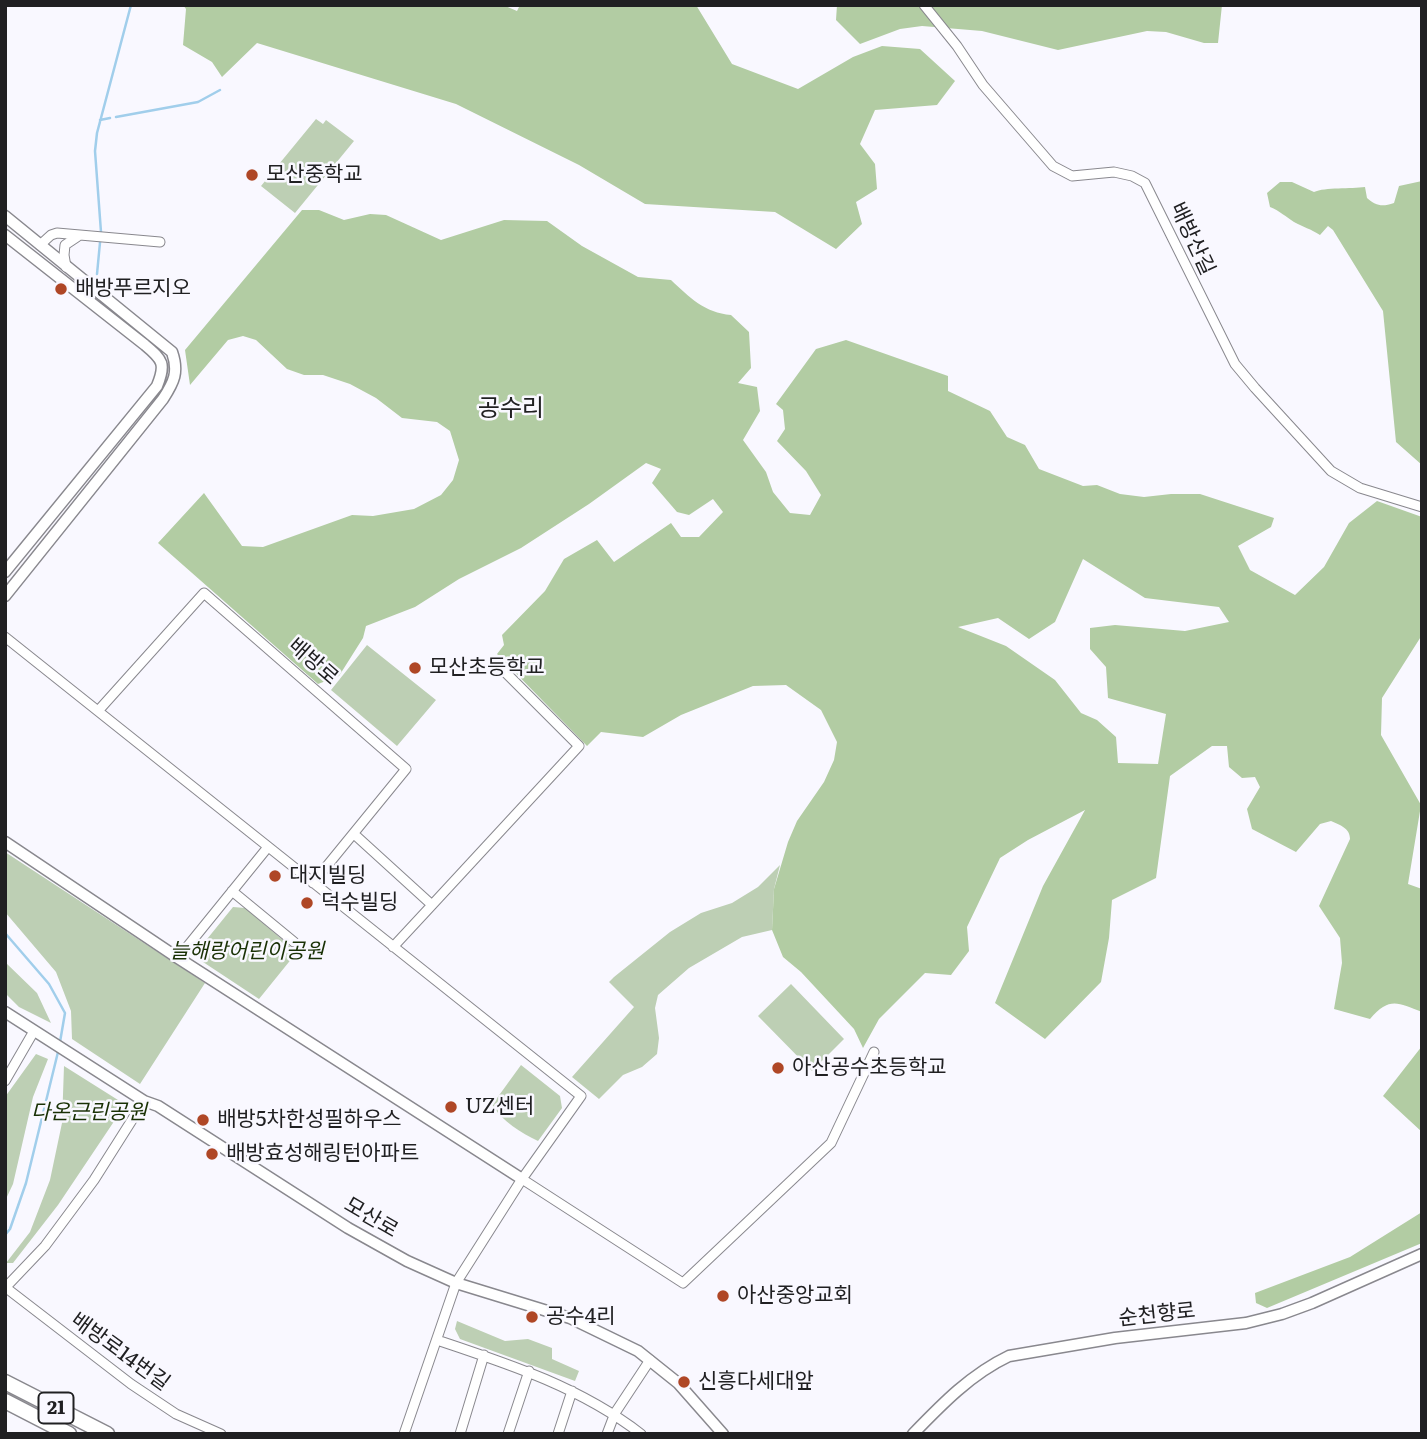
<!DOCTYPE html>
<meta charset="utf-8">
<style>
body{margin:0}
#map{position:relative;width:1427px;height:1439px;overflow:hidden;background:#f9f8ff;font-family:Literata,serif}
canvas{display:block}
.frame{position:absolute;inset:0;border:7px solid #202022;pointer-events:none}
</style>
<div id="map">
<canvas width="1427" height="1439"></canvas>
<div class="frame"></div>
</div>
<script>
const ctx = document.querySelector('canvas').getContext('2d');
ctx.lineJoin = 'round';
function fill(path, color) { ctx.fillStyle = color; ctx.fill(path, 'evenodd'); }
function strokePath(path, color, width, dash) { ctx.strokeStyle = color; ctx.lineWidth = width; ctx.lineCap = dash ? 'butt' : 'round'; ctx.setLineDash(dash || []); ctx.stroke(path); }
function write(font, color, halo, rows, align = 'center') {
  ctx.font = font + ' Literata,"Noto Sans KR",serif'; ctx.lineWidth = 5; ctx.setLineDash([]); ctx.textBaseline = 'middle'; ctx.strokeStyle = halo; ctx.fillStyle = color; for (const [text, x, y, turn = 0] of rows) {
    ctx.save(); ctx.translate(x, y); ctx.rotate((+turn || 0) * Math.PI / 180); ctx.textAlign = isNaN(turn) ? turn : align; if (halo) ctx.strokeText(text, 0, 0); ctx.fillText(text, 0, 0); ctx.restore();
  }
}
const green = new Path2D(`
 M 316,119 L 323,124 L 326,120 L 354,141 L 295,213 L 261,186 Z
 M 367,645 L 436,700 L 397,746 L 331,690 Z
 M 5,852 L 205,983 L 140,1084 L 72,1039 L 71,1011 L 56,972 L 5,912 Z
 M 780,865 L 774,889 L 772,930 L 742,937 L 689,968 L 658,995 L 655,1008 L 659,1038 L 657,1054 L 642,1067 L 623,1075 L 599,1099 L 572,1077 L 634,1007 L 609,982 L 614,977 L 670,932 L 701,913 L 732,903 L 758,887 Z
 M 233,907 L 245,908 L 297,952 L 259,999 L 200,960 L 199,949 Z
 M 5,962 L 37,993 L 51,1023 L 19,1007 L 5,993 Z
 M 791,984 L 844,1039 L 812,1071 L 758,1016 Z
 M 36,1054 L 48,1059 L 33,1097 L 13,1184 L 5,1201 L 5,1097 Z
 M 521,1065 L 560,1096 L 562,1108 L 538,1141 C 521,1133 502,1121 492,1105 Z
 M 64,1066 L 118,1100 L 121,1111 L 58,1205 L 13,1263 L 6,1263 L 30,1232 L 50,1180 L 62,1123 Z
 M 457,1321 L 505,1341 L 528,1339 L 552,1348 L 552,1359 L 579,1371 L 575,1381 L 460,1339 L 455,1329 Z`);
const forest = new Path2D(`
 M 183,5 L 503,5 L 517,11 L 520,5 L 696,5 L 732,64 L 798,89 L 853,57 L 882,46 L 920,49 L 955,81 L 937,105 L 875,110 L 860,144 L 875,164 L 877,189 L 856,202 L 862,224 L 836,249 L 775,212 L 645,204 L 579,165 L 456,104 L 257,43 L 222,77 L 212,62 L 183,45 L 186,9 Z
 M 837,5 L 1222,5 L 1218,43 L 1204,43 L 1166,32 L 1147,31 L 1058,50 L 982,31 L 922,26 L 900,29 L 860,44 L 836,20 Z
 M 1422,181 L 1422,465 L 1396,442 L 1383,311 L 1333,230 L 1328,226 L 1320,235 C 1311,229 1303,227 1294,222 C 1286,217 1280,211 1270,207 L 1267,193 L 1280,182 L 1292,182 L 1314,192 C 1325,187 1351,189 1365,187 L 1367,198 C 1376,206 1382,207 1394,203 L 1399,186 Z
 M 302,210 L 319,210 L 344,220 L 370,214 L 386,215 L 441,240 L 504,220 L 547,221 L 582,246 L 638,277 L 671,280 C 689,297 705,313 731,315 L 749,332 L 751,368 L 738,383 L 757,387 L 760,411 L 743,440 L 766,472 L 773,492 L 790,513 L 810,515 L 821,495 L 806,471 L 777,441 L 785,429 L 783,410 L 776,404 L 816,349 L 846,340 L 948,376 L 948,391 L 990,411 L 1007,437 L 1025,445 L 1039,469 L 1083,486 L 1097,485 L 1120,494 L 1144,497 L 1171,494 L 1200,494 L 1274,518 L 1271,527 L 1238,546 L 1250,570 L 1295,595 L 1324,567 L 1349,523 L 1377,501 L 1422,517 L 1422,635 L 1382,698 L 1381,735 L 1421,805 L 1408,884 L 1422,889 L 1422,1012 C 1397,1002 1389,997 1370,1019 L 1334,1009 L 1342,963 L 1340,938 L 1319,906 L 1350,839 C 1350,828 1340,825 1331,821 L 1320,824 L 1296,852 L 1252,829 L 1247,809 L 1260,787 L 1255,777 L 1242,778 L 1229,767 L 1227,746 L 1212,746 L 1170,776 L 1156,878 L 1112,900 L 1109,938 L 1101,982 L 1045,1039 L 995,1003 L 1043,886 L 1085,810 L 1028,840 L 1000,858 L 967,927 L 969,951 L 951,975 L 925,973 L 879,1019 L 863,1048 L 854,1029 L 801,972 L 783,957 L 772,930 L 774,889 L 788,842 L 797,821 L 824,782 L 834,760 L 837,742 L 821,710 L 786,685 L 753,686 L 681,715 L 643,737 L 601,732 L 587,746 L 497,654 L 504,645 L 502,635 L 545,591 L 564,559 L 597,540 L 614,562 L 671,523 L 681,537 L 699,537 L 723,512 L 713,499 L 689,515 L 677,512 L 652,483 L 661,469 L 646,463 L 589,504 L 521,548 L 459,579 L 415,607 L 366,626 L 363,638 L 339,676 L 318,684 L 158,543 L 204,493 L 242,546 L 263,547 L 352,515 L 373,516 L 414,509 L 441,495 L 453,480 L 459,460 L 450,431 L 437,422 L 402,418 L 376,398 L 350,384 L 323,375 L 304,375 L 287,369 L 256,340 L 243,336 L 228,340 L 190,385 L 185,350 ZM 1083,559 L 1145,598 L 1219,607 L 1229,622 L 1185,631 L 1115,625 L 1090,628 L 1090,649 L 1106,667 L 1108,698 L 1166,714 L 1158,764 L 1118,763 L 1116,737 L 1097,720 L 1081,713 L 1055,680 L 1006,646 L 958,627 L 998,618 L 1029,639 L 1055,622 Z
 M 1422,1046 L 1422,1132 L 1383,1096 Z
 M 1422,1212 L 1422,1243 L 1267,1308 L 1256,1303 L 1255,1293 L 1350,1257 Z`);
const stream = new Path2D(`
 M 116,117 L 198,102 L 220,90
 M 100,120 L 110,118
 M 97,274 L 101,232 L 95,151 L 97,133 L 131,5
 M 5,933 L 49,984 L 65,1013 L 60,1042
 M 5,1235 L 10,1229 L 26,1183 L 58,1052`);
const minor = new Path2D(`
 M 924,5 L 957,46 L 983,85 L 1053,166 L 1072,176 L 1114,172 L 1132,176 L 1145,183 L 1235,364 L 1255,388 L 1331,471 L 1360,488 L 1422,507
 M 40,245 L 51,235 L 57,233 L 160,242
 M 66,267 L 64,255 L 65,245 L 77,237
 M 5,637 L 581,1096 L 522,1179 L 456,1283 L 404,1434
 M 98,711 L 204,593 L 406,769 L 313,883
 M 354,834 L 432,905 L 579,746 L 494,661
 M 232,891 L 294,942
 M 393,947 L 432,905
 M 178,958 L 268,847
 M 5,1081 L 34,1031
 M 522,1179 L 683,1283 L 831,1143 L 874,1052
 M 5,1287 L 131,1384 L 176,1414 L 221,1434
 M 5,1288 L 45,1246 L 94,1180 L 144,1101
 M 437,1340 C 509,1364 580,1387 641,1434
 M 460,1434 L 484,1355
 M 508,1434 L 529,1371
 M 558,1434 L 572,1391
 M 607,1434 L 615,1413 L 650,1360`);
const tertiary = new Path2D(`
 M 5,216 L 172,352 C 179,372 174,382 163,399 L 5,596
 M 5,235 L 145,345 C 163,360 166,364 157,386 L 5,572
 M 5,842 L 178,958 L 522,1179
 M 5,1012 L 144,1101 L 158,1106 L 348,1228 L 407,1261 L 456,1283 L 570,1318 L 638,1351 L 678,1383 L 723,1434
 M 913,1434 C 942,1404 971,1374 1009,1356 L 1115,1338 L 1246,1323 L 1282,1314 L 1312,1303 L 1422,1254`);
const trunk = new Path2D(`
 M 5,1382 L 107,1434
 M 5,1401 L 69,1434`);
const markers = [
 [252,175,7,"#af4726"],
 [61,289,7,"#af4726"],
 [415,668,7,"#af4726"],
 [275,876,7,"#af4726"],
 [307,903,7,"#af4726"],
 [778,1068,7,"#af4726"],
 [451,1107,7,"#af4726"],
 [203,1120,7,"#af4726"],
 [212,1154,7,"#af4726"],
 [723,1296,7,"#af4726"],
 [532,1317,7,"#af4726"],
 [684,1382,7,"#af4726"]
];
const shields = [
 [56,1408,35]
];
const shieldNames = [
 ["21",56,1408]
];
const poiNames = [
 ["모산중학교",266,175],
 ["배방푸르지오",75,289],
 ["모산초등학교",429,668],
 ["대지빌딩",289,876],
 ["덕수빌딩",321,903],
 ["아산공수초등학교",792,1068],
 ["UZ센터",465,1107],
 ["배방5차한성필하우스",217,1120],
 ["배방효성해링턴아파트",226,1154],
 ["아산중앙교회",737,1296],
 ["공수4리",546,1317],
 ["신흥다세대앞",698,1382]
];
const streetNames = [
 ["배방산길",1192,239,65],
 ["배방로",313,662,41],
 ["모산로",371,1218,30],
 ["순천향로",1157,1315,-6],
 ["배방로14번길",120,1352,36]
];
const parkNames = [
 ["늘해랑어린이공원",247,952],
 ["다온근린공원",89,1113]
];
const quarterNames = [
 ["공수리",511,409]
];
fill(green, '#bdcfb4');
fill(forest, '#b2cca3');
strokePath(stream, '#a1ceeb', 2.5);
strokePath(minor, '#89888e', 11);
strokePath(tertiary, '#89888e', 13);
strokePath(trunk, '#89888e', 17);
strokePath(minor, '#fff', 9);
strokePath(tertiary, '#fff', 10);
strokePath(trunk, '#fff', 14);
for (const [x, y, r, color] of markers) { const dot = new Path2D(); dot.arc(x, y, r, 0, 2 * Math.PI); ctx.fillStyle = color; ctx.fill(dot); strokePath(dot, '#f9f8ff', 2.5); }
for (const [x, y, w] of shields) { const box = new Path2D(); box.roundRect(x - w / 2, y - 15.5, w, 31, 5); ctx.fillStyle = '#f9f8ff'; ctx.fill(box); strokePath(box, '#202022', 2); }
write('bold 19px', '#202022', null, shieldNames);
write('21px', '#202022', '#f9f8ff', poiNames, 'left');
write('21px', '#202022', '#f9f8ff', streetNames);
write('italic 21px', '#193105', '#f9f8ff', parkNames);
write('24px', '#202022', '#f9f8ff', quarterNames);
</script>
